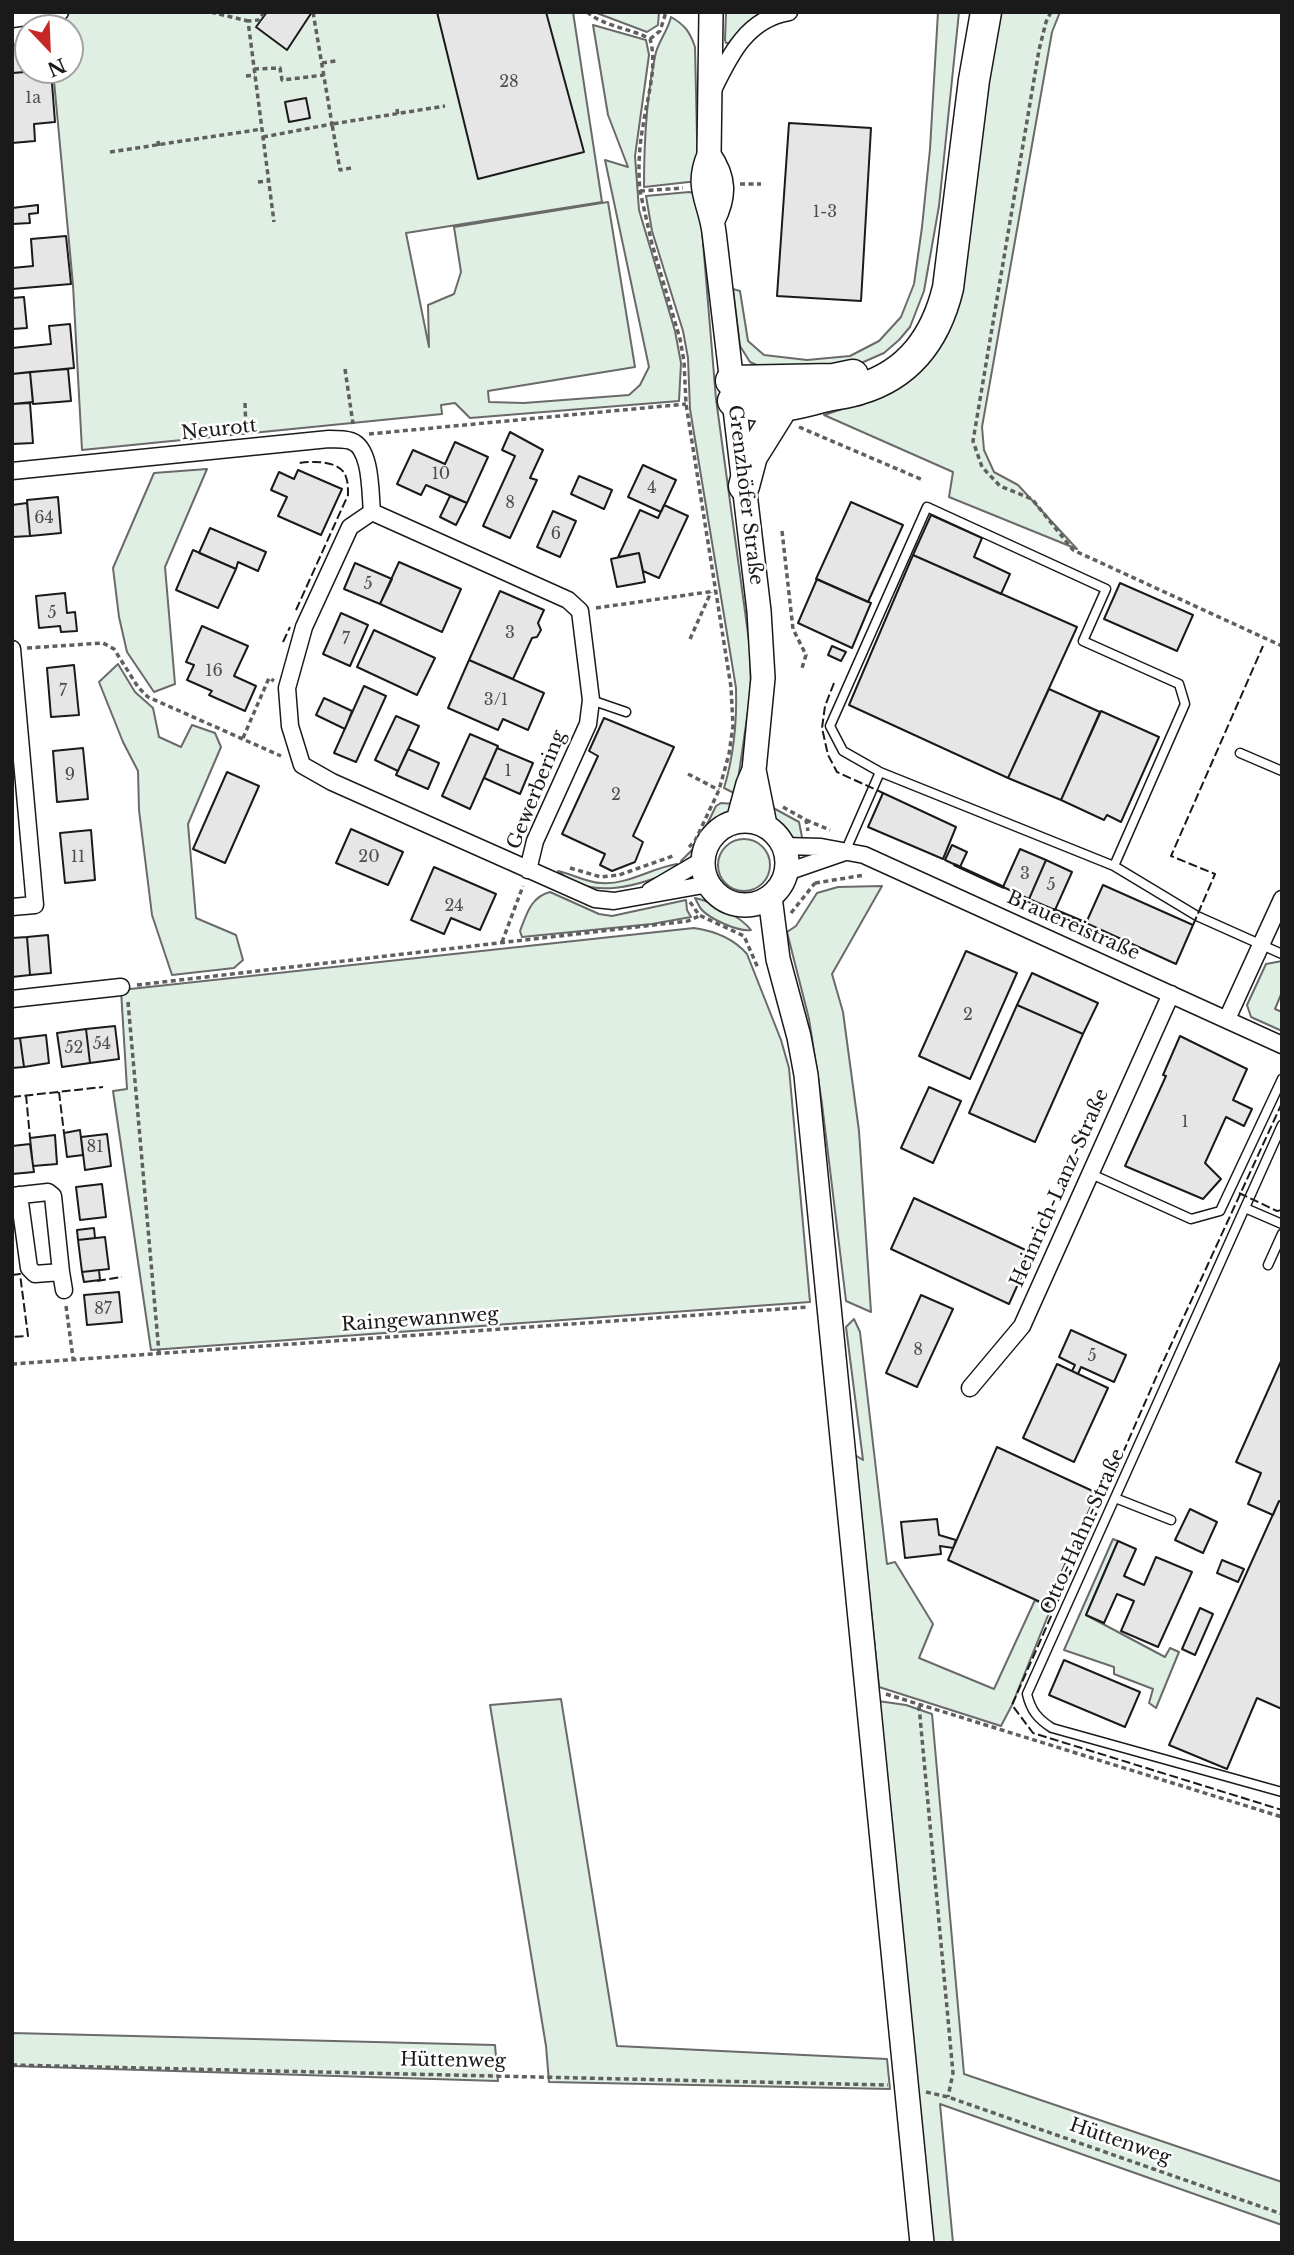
<!DOCTYPE html>
<meta charset="utf-8">
<style>
body{margin:0}
#map{position:relative;width:1294px;height:2255px;overflow:hidden;background:#fff;font-family:"Libre Baskerville",serif}
canvas{display:block}
.frame{position:absolute;inset:0;border:14px solid #1a1a1a;pointer-events:none}
.north{position:absolute;left:14px;top:14px;width:70px;height:70px;box-sizing:border-box;background:#fff;border:2px solid #a3a3a3;border-radius:50%;rotate:157deg;font-size:19px;font-weight:700;line-height:28px;text-align:center;color:#1a1a1a}
.north::after{content:'';display:block;margin:auto;width:24px;height:32px;background:#c62828;clip-path:polygon(50% 0,100% 100%,50% 72%,0 100%)}
</style>
<div id="map">
<canvas width="1294" height="2255"></canvas>
<div class="frame"></div>
<div class="north">N</div>
</div>
<script>
const ctx = document.querySelector('canvas').getContext('2d');
ctx.lineJoin = 'round';
function fill(path, color) { ctx.fillStyle = color; ctx.fill(path, 'evenodd'); }
function strokePath(path, color, width, dash) { ctx.strokeStyle = color; ctx.lineWidth = width; ctx.lineCap = dash ? 'butt' : 'round'; ctx.setLineDash(dash || []); ctx.stroke(path); }
function write(font, color, halo, rows, align = 'center') {
  ctx.font = font + ' "Libre Baskerville",serif'; ctx.lineWidth = 5; ctx.setLineDash([]); ctx.textBaseline = 'middle'; ctx.strokeStyle = halo; ctx.fillStyle = color; for (const [text, x, y, turn = 0] of rows) {
    ctx.save(); ctx.translate(x, y); ctx.rotate((+turn || 0) * Math.PI / 180); ctx.textAlign = isNaN(turn) ? turn : align; if (halo) ctx.strokeText(text, 0, 0); ctx.fillText(text, 0, 0); ctx.restore();
  }
}
const green = new Path2D(`
 M 48,12 L 573,12 L 602,202 L 406,233 L 429,347 L 428,305 L 454,294 L 461,272 L 454,227 L 608,202 L 635,367 L 488,391 L 489,402 L 524,403 L 629,395 L 640,385 L 649,367 L 605,160 L 628,167 L 608,115 L 593,25 L 646,40 L 649,55 L 635,156 L 639,210 L 675,331 L 681,363 L 679,401 L 470,418 L 455,403 L 441,405 L 442,414 L 82,450 L 73,285 L 53,70 L 70,70 L 70,28 L 49,28 Z
 M 594,12 L 659,12 L 658,25 L 647,32 Z
 M 726,12 L 766,12 L 744,26 L 729,43 L 726,43 L 725,40 Z
 M 938,12 L 959,12 L 939,206 L 924,291 L 910,327 L 899,340 L 884,353 L 852,367 L 763,368 L 750,362 L 740,346 L 733,289 L 740,291 L 748,341 L 764,355 L 807,360 L 850,356 L 879,341 L 901,317 L 914,284 L 922,227 L 930,149 Z
 M 1001,12 L 1060,12 L 1052,32 L 982,427 L 984,450 L 994,472 L 1018,485 L 1077,549 L 949,497 L 953,472 L 824,415 L 888,394 L 923,368 L 946,337 L 961,296 L 992,47 Z
 M 671,17 C 685,25 690,32 695,47 L 698,181 L 644,187 C 644,142 646,96 656,52 C 660,39 668,30 671,17 Z
 M 689,192 L 699,194 L 716,399 L 750,648 L 751,690 L 736,794 L 724,788 C 734,755 737,722 736,688 L 690,409 L 688,358 L 683,331 L 652,231 L 646,196 Z
 M 207,469 L 165,567 L 175,684 L 154,692 L 127,652 L 119,617 L 113,568 L 154,473 Z
 M 118,664 L 135,692 L 153,708 L 159,737 L 181,747 L 192,725 L 215,733 L 221,747 L 188,824 L 196,918 L 236,935 L 243,960 L 234,968 L 172,975 L 152,915 L 139,810 L 138,771 L 123,742 L 99,682 Z
 M 721,803 L 734,804 C 728,819 717,825 707,836 C 699,845 696,856 685,863 L 681,861 L 697,845 L 716,806 Z
 M 766,804 L 799,822 L 803,842 C 780,839 774,824 766,804 Z
 M718 865a26 26 0 1 1 52 0a26 26 0 1 1-52 0Z
 M 677,864 L 676,870 C 641,885 591,902 558,871 C 572,874 588,883 601,883 C 628,885 651,868 677,864 Z
 M 882,886 L 832,974 L 843,1012 L 859,1131 L 871,1312 L 846,1301 L 822,1104 L 809,1019 L 787,932 L 796,926 L 817,893 L 838,887 Z
 M 550,892 L 599,914 L 612,916 L 686,900 L 687,910 L 691,917 L 652,924 L 522,937 L 520,931 C 527,913 531,897 550,892 Z
 M 695,898 C 711,901 741,917 751,930 C 738,932 710,919 701,909 C 699,906 697,902 695,898 Z
 M 694,928 C 715,931 734,939 747,954 L 781,1040 L 789,1068 L 810,1302 L 151,1350 L 113,1091 L 127,1089 L 121,990 Z
 M 1282,961 L 1282,992 L 1275,1009 L 1282,1012 L 1282,1031 L 1251,1017 L 1247,1005 L 1266,964 Z
 M 854,1319 L 860,1332 L 887,1564 L 895,1562 L 933,1624 L 919,1658 L 994,1689 L 1035,1600 L 1051,1608 L 1012,1705 L 1001,1726 L 879,1687 L 855,1455 L 863,1460 L 846,1327 Z
 M 1113,1539 L 1118,1541 L 1086,1615 L 1165,1657 L 1170,1648 L 1179,1652 L 1156,1708 L 1149,1703 L 1153,1689 L 1114,1674 L 1114,1667 L 1064,1650 Z
 M 561,1699 L 617,2046 L 887,2059 L 890,2089 L 549,2082 L 546,2046 L 490,1705 Z
 M 878,1701 L 906,1705 L 932,1714 L 964,2074 L 1282,2182 L 1282,2225 L 940,2104 L 953,2243 L 929,2243 Z
 M 12,2033 L 495,2045 L 498,2081 L 12,2066 Z`);
const building = new Path2D(`
 M 267,12 L 312,12 L 287,50 L 256,27 Z
 M 437,12 L 546,12 L 584,152 L 478,179 Z
 M 28,44 L 28,70 L 39,71 L 12,73 L 12,45 Z
 M 51,70 L 55,122 L 34,124 L 35,141 L 12,143 L 12,73 Z
 M 306,98 L 310,118 L 289,122 L 285,102 Z
 M 789,123 L 871,128 L 861,301 L 777,296 Z
 M 38,205 L 38,213 L 29,214 L 30,223 L 12,224 L 12,208 Z
 M 66,236 L 71,284 L 12,289 L 12,268 L 33,266 L 31,239 Z
 M 24,297 L 27,328 L 12,329 L 12,298 Z
 M 70,324 L 74,368 L 12,374 L 12,348 L 51,344 L 49,326 Z
 M 68,369 L 71,401 L 33,404 L 30,372 Z
 M 30,372 L 33,402 L 12,404 L 12,374 Z
 M 30,403 L 33,443 L 12,444 L 12,404 Z
 M 510,432 L 543,450 L 530,478 L 537,480 L 510,538 L 483,526 L 515,456 L 502,450 Z
 M 455,442 L 488,457 L 467,503 L 426,485 L 421,495 L 397,484 L 413,450 L 445,464 Z
 M 643,465 L 676,480 L 661,512 L 628,497 Z
 M 298,470 L 342,489 L 321,535 L 278,516 L 287,497 L 271,490 L 279,472 L 294,479 Z
 M 579,476 L 612,490 L 604,509 L 571,494 Z
 M 450,496 L 467,503 L 456,525 L 440,517 Z
 M 58,497 L 61,533 L 30,536 L 27,500 Z
 M 851,502 L 903,525 L 868,602 L 816,579 Z
 M 27,503 L 30,536 L 12,537 L 12,505 Z
 M 664,505 L 688,516 L 659,578 L 643,571 L 639,553 L 618,557 L 640,510 L 658,518 Z
 M 553,511 L 576,521 L 560,557 L 537,547 Z
 M 931,515 L 982,538 L 974,557 L 1010,574 L 1001,594 L 913,555 Z
 M 210,528 L 266,552 L 258,571 L 238,562 L 236,569 L 199,553 Z
 M 193,550 L 236,569 L 218,608 L 176,590 Z
 M 639,553 L 645,582 L 617,587 L 611,559 Z
 M 913,555 L 1077,627 L 1008,778 L 849,705 Z
 M 399,562 L 461,589 L 442,632 L 380,604 Z
 M 355,563 L 392,579 L 380,604 L 344,589 Z
 M 817,579 L 871,603 L 852,648 L 798,623 Z
 M 1120,583 L 1193,615 L 1177,651 L 1104,619 Z
 M 500,591 L 544,610 L 538,623 L 541,630 L 537,637 L 532,638 L 513,679 L 469,660 Z
 M 65,593 L 67,613 L 75,612 L 77,631 L 61,632 L 60,626 L 39,628 L 36,596 Z
 M 341,613 L 368,625 L 350,666 L 323,654 Z
 M 202,626 L 248,646 L 234,676 L 256,686 L 245,711 L 209,695 L 212,691 L 187,680 L 194,665 L 186,662 Z
 M 374,630 L 435,658 L 417,695 L 357,667 Z
 M 832,646 L 846,652 L 841,661 L 828,655 Z
 M 469,660 L 544,693 L 528,730 L 503,719 L 498,730 L 448,708 Z
 M 74,665 L 79,715 L 51,717 L 47,668 Z
 M 364,686 L 386,696 L 356,762 L 334,753 Z
 M 1049,689 L 1100,712 L 1061,800 L 1008,778 Z
 M 324,698 L 352,711 L 345,729 L 316,715 Z
 M 1101,711 L 1159,737 L 1121,822 L 1107,815 L 1104,820 L 1061,800 Z
 M 396,716 L 419,726 L 398,771 L 375,760 Z
 M 604,718 L 674,747 L 633,836 L 643,842 L 635,862 L 612,871 L 600,865 L 605,854 L 562,834 L 598,756 L 589,751 Z
 M 470,734 L 498,746 L 470,809 L 442,796 Z
 M 83,748 L 88,799 L 57,802 L 53,751 Z
 M 497,748 L 533,763 L 520,794 L 484,778 Z
 M 408,749 L 439,763 L 428,789 L 396,775 Z
 M 227,772 L 259,786 L 225,863 L 193,849 Z
 M 883,793 L 956,827 L 943,859 L 868,827 Z
 M 351,829 L 403,852 L 388,885 L 336,863 Z
 M 91,830 L 95,880 L 65,883 L 60,833 Z
 M 952,845 L 967,852 L 960,867 L 945,860 Z
 M 1020,849 L 1046,860 L 1029,899 L 1003,887 Z
 M 1046,860 L 1072,872 L 1055,910 L 1029,899 Z
 M 434,867 L 496,894 L 480,930 L 451,918 L 444,934 L 411,920 Z
 M 1103,885 L 1193,925 L 1176,964 L 1086,923 Z
 M 48,935 L 51,973 L 30,975 L 27,937 Z
 M 27,937 L 30,975 L 12,977 L 12,938 Z
 M 966,951 L 1017,973 L 970,1079 L 919,1056 Z
 M 1032,973 L 1098,1003 L 1083,1034 L 1017,1005 Z
 M 1017,1005 L 1083,1034 L 1035,1142 L 969,1113 Z
 M 115,1026 L 119,1059 L 90,1063 L 86,1029 Z
 M 86,1029 L 90,1063 L 62,1067 L 57,1033 Z
 M 46,1035 L 49,1063 L 24,1067 L 20,1038 Z
 M 1180,1036 L 1247,1069 L 1233,1100 L 1252,1109 L 1244,1126 L 1226,1117 L 1205,1163 L 1221,1179 L 1203,1199 L 1125,1166 L 1166,1076 L 1163,1075 Z
 M 20,1038 L 24,1067 L 12,1068 L 12,1039 Z
 M 929,1087 L 961,1101 L 933,1163 L 901,1148 Z
 M 80,1130 L 83,1155 L 67,1157 L 64,1133 Z
 M 107,1134 L 111,1166 L 85,1170 L 81,1137 Z
 M 55,1135 L 57,1164 L 33,1166 L 30,1138 Z
 M 30,1144 L 34,1172 L 12,1174 L 12,1146 Z
 M 102,1184 L 106,1217 L 80,1220 L 76,1187 Z
 M 914,1198 L 1032,1253 L 1009,1304 L 891,1249 Z
 M 94,1228 L 95,1238 L 78,1240 L 77,1230 Z
 M 105,1237 L 109,1269 L 82,1272 L 78,1240 Z
 M 99,1270 L 100,1280 L 84,1282 L 82,1272 Z
 M 119,1292 L 122,1322 L 87,1325 L 84,1295 Z
 M 921,1295 L 953,1309 L 917,1387 L 886,1373 Z
 M 1071,1330 L 1126,1355 L 1114,1382 L 1081,1367 L 1078,1374 L 1072,1371 L 1075,1365 L 1059,1357 Z
 M 1282,1359 L 1282,1502 L 1279,1501 L 1273,1515 L 1248,1504 L 1261,1473 L 1236,1462 Z
 M 1057,1364 L 1108,1388 L 1074,1462 L 1023,1438 Z
 M 997,1447 L 1097,1493 L 1047,1605 L 948,1560 Z
 M 1279,1501 L 1282,1502 L 1282,1709 L 1257,1698 L 1227,1769 L 1169,1745 Z
 M 1190,1509 L 1217,1522 L 1203,1553 L 1175,1540 Z
 M 937,1519 L 939,1535 L 956,1540 L 953,1548 L 940,1546 L 941,1554 L 905,1558 L 901,1522 Z
 M 1118,1541 L 1136,1549 L 1124,1576 L 1144,1585 L 1156,1557 L 1192,1572 L 1158,1647 L 1121,1631 L 1134,1601 L 1117,1594 L 1104,1623 L 1086,1615 Z
 M 1222,1560 L 1244,1569 L 1238,1582 L 1217,1573 Z
 M 1200,1608 L 1213,1614 L 1195,1655 L 1182,1649 Z
 M 1064,1660 L 1140,1692 L 1125,1727 L 1049,1695 Z`);
const path = new Path2D(`
 M 211,12 L 248,21
 M 264,12 L 259,20 L 248,21 L 274,222
 M 587,12 C 605,27 630,28 650,39 C 658,66 647,98 643,126 C 639,147 638,170 640,191 L 652,244 L 680,339 L 684,361 L 686,404 L 731,687 L 733,726 L 729,754 L 719,790 L 695,841 L 689,847
 M 1051,12 L 1046,22 L 1039,50 L 973,441 L 982,467 L 1000,486 L 1032,499 L 1073,550 L 1282,646
 M 650,39 L 660,31 L 666,12
 M 322,63 L 336,61
 M 254,69 L 280,68 L 282,80 L 324,75
 M 246,76 L 255,75
 M 397,109 L 398,117
 M 263,137 L 332,124 L 313,12
 M 158,141 L 159,149
 M 110,152 L 262,129
 M 351,168 L 340,170 L 332,124 L 445,106
 M 258,182 L 269,181
 M 740,184 L 761,184
 M 640,191 L 683,188
 M 345,369 L 353,424
 M 245,403 L 246,432
 M 799,427 L 923,480
 M 369,434 L 686,404
 M 782,531 L 793,629 L 806,655 L 802,668
 M 596,608 L 715,591
 M 690,639 L 711,592
 M 27,648 L 103,643 L 114,649 L 138,687 L 148,697 L 281,756
 M 243,738 L 269,678 L 274,681
 M 688,774 L 719,790
 M 783,807 L 806,820 L 808,831
 M 806,820 L 830,830
 M 570,868 L 601,877 L 619,875 L 673,856
 M 815,883 L 865,875
 M 690,902 L 699,915 L 744,936 L 758,968
 M 791,913 L 815,883 L 815,880
 M 502,942 L 523,886
 M 137,985 L 688,921 L 699,916
 M 128,1002 L 159,1353
 M 66,1306 L 73,1358
 M 12,1364 L 809,1307
 M 886,1694 L 1282,1817
 M 919,1706 L 953,2073 L 948,2097
 M 12,2065 L 888,2085
 M 926,2092 L 948,2097 L 1282,2214`);
const lane = new Path2D(`
 M 591,700 L 626,712
 M 1240,753 L 1282,771
 M 880,772 L 843,751 L 830,726 L 927,507 L 1106,589 L 1083,641 L 1179,684 L 1185,704 L 1114,866
 M 845,852 L 880,772 L 1114,866 L 1197,916 L 1282,954
 M 1282,1125 L 1027,1694 C 1031,1711 1038,1719 1052,1728 L 1282,1792
 M 1089,1173 L 1191,1219 L 1220,1211 L 1282,1079
 M 1245,1208 L 1282,1224
 M 1268,1265 L 1282,1234
 M 1115,1498 L 1171,1520`);
const street = new Path2D(`
 M 12,19 L 60,12
 M 712,92 C 729,57 746,19 789,12
 M 12,471 L 329,439 C 336,439 345,439 351,441 C 372,448 370,494 372,512
 M 12,649 L 35,905 L 12,907
 M 784,846 L 821,847 L 864,855 L 1282,1045
 M 528,870 L 535,841 L 588,724 L 591,700 L 580,611 L 568,600 L 372,512 L 350,527 L 304,627 L 287,688 L 290,726 L 302,765 L 332,782 L 595,899 L 614,901 L 709,884
 M 787,872 L 845,852
 M 650,891 L 703,860
 M 12,999 L 121,987
 M 1227,1019 L 1282,899
 M 12,1196 L 48,1192 L 53,1196 L 61,1272 L 35,1274 L 29,1268 L 19,1195
 M 61,1272 L 64,1290
 M 970,1388 L 1022,1326 L 1171,994`);
const secondary = new Path2D(`
 M 711,12 L 709,155 C 695,188 710,201 714,232 L 759,611 L 763,678 L 754,770 L 748,784 L 738,821
 M 709,155 C 725,178 725,196 713,220
 M 754,770 L 765,825
 M703 863a42 42 0 1 1 84 0a42 42 0 1 1-84 0Z
 M 770,897 L 778,959 L 799,1037 L 806,1075 L 922,2243`);
const highway = new Path2D(`
 M 731,381 L 834,379 L 853,375
 M 733,401 C 772,411 785,407 823,397 C 835,394 848,393 860,389 C 910,374 936,337 948,288 L 974,80 L 986,12
 M 744,486 L 752,456 L 782,408`);
const fence = new Path2D(`
 M 296,610 L 348,495 C 348,489 348,482 346,477 C 341,460 313,461 299,463
 M 283,642 L 290,627
 M 834,683 L 825,706 L 822,728 L 828,755 L 837,772 L 883,793
 M 1193,925 L 1215,874 L 1171,856 L 1263,646
 M 59,1092 L 64,1133
 M 26,1095 L 30,1138
 M 12,1097 L 103,1087
 M 1282,1103 L 1158,1373 L 1012,1705 L 1033,1733 L 1282,1810
 M 1239,1193 L 1277,1211 L 1282,1210
 M 12,1275 L 20,1274 L 28,1336 L 12,1337
 M 97,1281 L 122,1277`);
const wall = new Path2D(`
 M 955,865 L 1003,887
 M 1055,910 L 1086,923`);
const numberNames = [
 ["28",509,82],
 ["1a",33,98],
 ["1-3",825,212],
 ["10",441,474],
 ["4",652,488],
 ["8",510,503],
 ["64",44,518],
 ["6",556,534],
 ["5",368,584],
 ["5",52,613],
 ["3",510,633],
 ["7",346,639],
 ["16",214,671],
 ["7",63,691],
 ["3/1",496,700],
 ["1",508,771],
 ["9",70,775],
 ["2",616,795],
 ["11",78,857],
 ["20",369,857],
 ["3",1025,874],
 ["5",1051,885],
 ["24",454,906],
 ["2",968,1015],
 ["54",102,1044],
 ["52",74,1048],
 ["1",1185,1122],
 ["81",95,1147],
 ["87",103,1309],
 ["8",918,1350],
 ["5",1092,1356]
];
const streetNames = [
 ["Neurott",219,430,-6],
 ["Grenzhöfer Straße",745,495,83],
 ["Gewerbering",537,790,-68],
 ["Brauereistraße",1073,926,24],
 ["Heinrich-Lanz-Straße",1060,1188,-66],
 ["Raingewannweg",420,1320,-4],
 ["Otto-Hahn-Straße",1083,1532,-66],
 ["Hüttenweg",453,2061,1],
 ["Hüttenweg",1120,2142,19]
];
fill(green, '#e0efe3');
strokePath(green, '#6a6a6a', 2);
fill(building, '#e6e6e6');
strokePath(building, '#1a1a1a', 2);
strokePath(lane, '#1a1a1a', 11);
strokePath(street, '#1a1a1a', 19);
strokePath(secondary, '#1a1a1a', 26);
strokePath(highway, '#1a1a1a', 33);
strokePath(path, '#5f5f5f', 3.5, [5, 3.5]);
strokePath(lane, '#fff', 8);
strokePath(street, '#fff', 16);
strokePath(secondary, '#fff', 23);
strokePath(highway, '#fff', 30);
strokePath(fence, '#1a1a1a', 2, [9, 3.5]);
strokePath(wall, '#1a1a1a', 3.5);
write('16px', '#4d4d4d', null, numberNames);
write('19px', '#1a1a1a', '#fff', streetNames);
</script>
